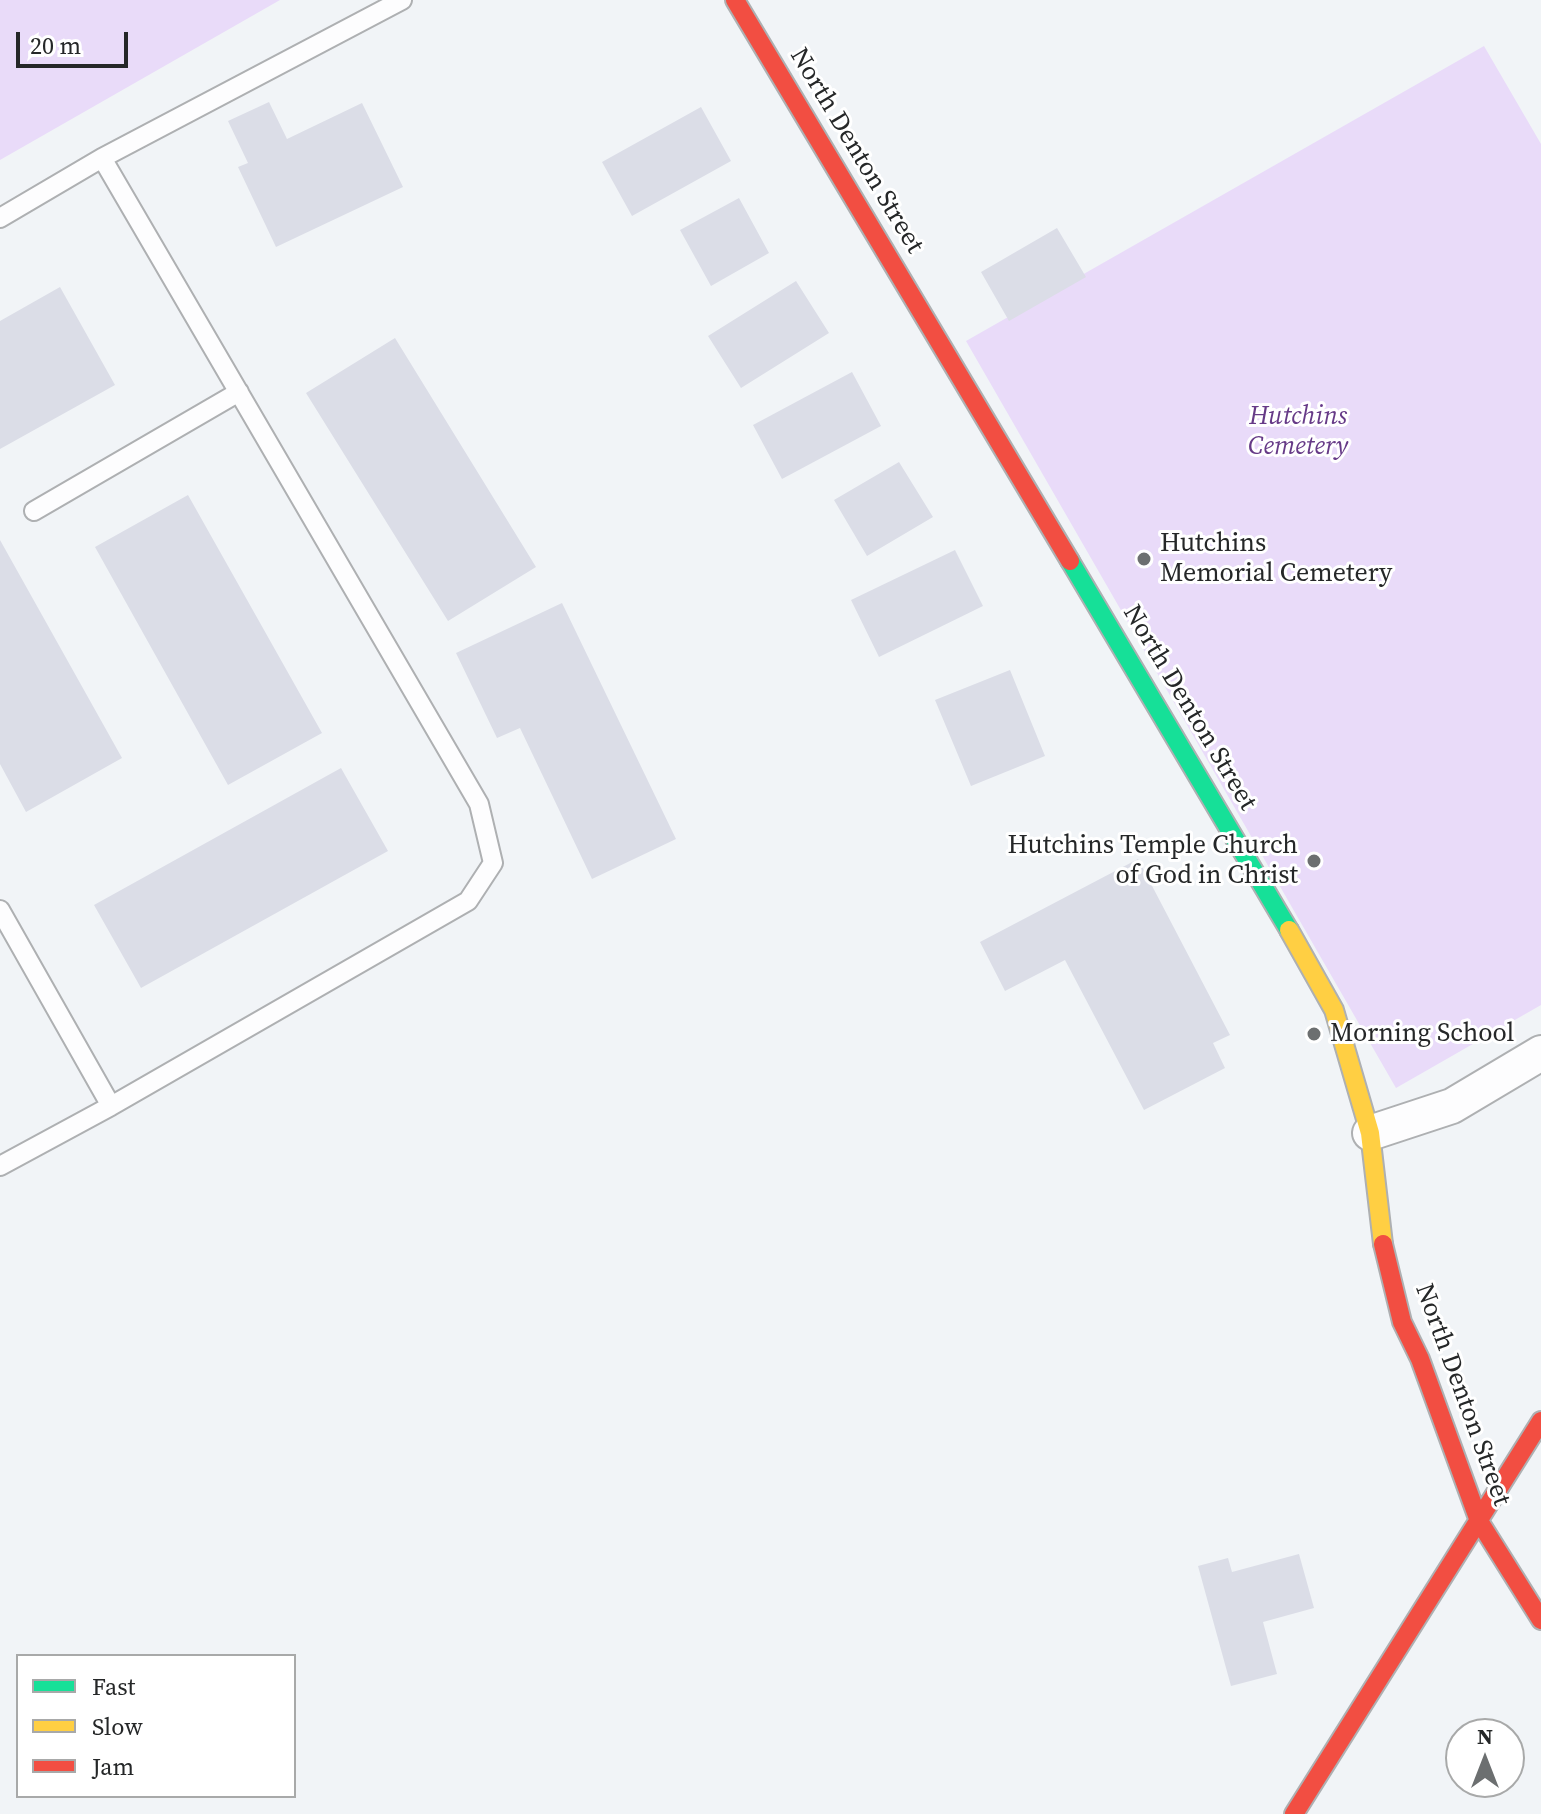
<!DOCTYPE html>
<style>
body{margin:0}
#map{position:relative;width:1541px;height:1814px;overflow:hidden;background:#f1f4f7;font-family:"Source Serif 4",serif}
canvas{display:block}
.legend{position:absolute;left:16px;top:1654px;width:280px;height:144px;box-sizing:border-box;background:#fff;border:2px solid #a8a9a9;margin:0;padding:10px 14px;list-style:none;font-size:24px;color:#252728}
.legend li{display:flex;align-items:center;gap:16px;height:40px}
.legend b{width:40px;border:2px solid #a8a9a9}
.north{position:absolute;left:1445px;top:1718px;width:80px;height:80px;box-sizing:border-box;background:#fff;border:2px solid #a8a9a9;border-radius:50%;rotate:0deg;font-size:22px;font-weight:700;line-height:32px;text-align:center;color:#252728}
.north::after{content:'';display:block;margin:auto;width:28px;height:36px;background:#6c6f70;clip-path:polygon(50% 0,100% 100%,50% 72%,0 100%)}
.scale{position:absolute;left:16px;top:32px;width:112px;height:36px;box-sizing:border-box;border:4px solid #252728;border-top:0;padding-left:10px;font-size:24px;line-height:28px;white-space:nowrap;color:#252728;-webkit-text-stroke:6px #fff;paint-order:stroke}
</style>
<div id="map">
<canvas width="1541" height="1814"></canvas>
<ul class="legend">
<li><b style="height:10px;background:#16e098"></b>Fast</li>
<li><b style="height:10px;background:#ffcf43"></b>Slow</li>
<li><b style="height:10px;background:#f24e42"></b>Jam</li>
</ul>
<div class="north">N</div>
<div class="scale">20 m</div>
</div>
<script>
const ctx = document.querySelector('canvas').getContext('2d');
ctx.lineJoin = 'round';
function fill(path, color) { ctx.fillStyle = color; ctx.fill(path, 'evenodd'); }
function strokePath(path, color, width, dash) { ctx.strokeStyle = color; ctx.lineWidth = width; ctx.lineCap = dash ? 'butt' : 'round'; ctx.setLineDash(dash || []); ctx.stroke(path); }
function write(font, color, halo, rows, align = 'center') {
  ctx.font = font + ' "Source Serif 4",serif'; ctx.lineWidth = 6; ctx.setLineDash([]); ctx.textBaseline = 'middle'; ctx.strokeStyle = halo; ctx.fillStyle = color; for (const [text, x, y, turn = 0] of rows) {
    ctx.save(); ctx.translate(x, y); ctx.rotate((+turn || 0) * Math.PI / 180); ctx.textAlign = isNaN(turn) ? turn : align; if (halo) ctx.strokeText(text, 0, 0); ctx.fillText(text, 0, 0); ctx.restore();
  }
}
const green = new Path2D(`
 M 0,0 L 280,0 L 0,160 Z
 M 1484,46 L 1541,144 L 1541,1005 L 1396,1088 L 966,341 Z`);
const building = new Path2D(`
 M 269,102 L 287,139 L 362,103 L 403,187 L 276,247 L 238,167 L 248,163 L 228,121 Z
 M 701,107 L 731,161 L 632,216 L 602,162 Z
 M 739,198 L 769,253 L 711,286 L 680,230 Z
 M 1057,228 L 1086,277 L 1009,321 L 981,272 Z
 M 796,281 L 829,333 L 741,388 L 708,336 Z
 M 60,287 L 115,385 L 0,449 L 0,321 Z
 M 395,338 L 536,567 L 448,621 L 306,393 Z
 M 852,372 L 881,426 L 782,479 L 753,425 Z
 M 899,462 L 933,517 L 867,556 L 834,500 Z
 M 188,495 L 322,733 L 228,785 L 95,547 Z
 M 0,540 L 122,758 L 26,812 L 0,764 Z
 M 955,550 L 983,606 L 879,657 L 851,600 Z
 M 562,603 L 676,839 L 592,879 L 520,728 L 497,738 L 456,653 Z
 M 1010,670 L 1045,756 L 971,786 L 935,700 Z
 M 341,768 L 388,851 L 141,988 L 94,905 Z
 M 1138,859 L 1230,1035 L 1213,1043 L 1225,1068 L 1144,1110 L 1065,960 L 1005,991 L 980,942 Z
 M 1299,1554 L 1314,1608 L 1263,1622 L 1277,1674 L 1231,1686 L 1198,1566 L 1228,1558 L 1232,1572 Z`);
const lane = new Path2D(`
 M 0,218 L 102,158 L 402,0
 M 34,511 L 239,392
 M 0,910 L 111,1106
 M 0,1166 L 111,1106 L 468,901 L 493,863 L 479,804 L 102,158`);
const street = new Path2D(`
 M 1370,1133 L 1452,1106 L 1541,1053`);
const fast = new Path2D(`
 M 1070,561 L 1289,930`);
const slow = new Path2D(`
 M 1289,930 L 1334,1010 L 1370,1133 L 1383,1244`);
const jam = new Path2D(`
 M 735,0 L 1070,561
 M 1383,1244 L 1402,1322 L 1420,1359 L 1479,1521 L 1541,1620
 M 1294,1814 L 1541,1421`);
const markers = [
 [1144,559,8,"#6c6f70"],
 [1314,861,8,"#6c6f70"],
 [1314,1034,8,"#6c6f70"]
];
const streetNames = [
 ["North Denton Street",856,151,59],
 ["North Denton Street",1189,708,59],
 ["North Denton Street",1462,1395,70]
];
const parkNames = [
 ["Hutchins",1298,417],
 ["Cemetery",1298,447]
];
const poiNames = [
 ["Hutchins",1160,544],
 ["Memorial Cemetery",1160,574],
 ["Hutchins Temple Church",1298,846,"right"],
 ["of God in Christ",1298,876,"right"],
 ["Morning School",1330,1034]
];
fill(green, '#e9dbf9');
fill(building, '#dbdde7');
strokePath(lane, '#aeb0b2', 22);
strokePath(street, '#aeb0b2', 38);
strokePath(fast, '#aeb0b2', 22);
strokePath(slow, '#aeb0b2', 22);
strokePath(jam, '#aeb0b2', 22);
strokePath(lane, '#fdfdfe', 18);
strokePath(street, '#fdfdfe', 34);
strokePath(fast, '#16e098', 18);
strokePath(slow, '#ffcf43', 18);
strokePath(jam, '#f24e42', 18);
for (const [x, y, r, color] of markers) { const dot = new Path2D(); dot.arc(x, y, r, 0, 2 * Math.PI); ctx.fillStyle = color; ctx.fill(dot); strokePath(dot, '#fff', 3); }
write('26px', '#252728', '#fff', streetNames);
write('italic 26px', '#663a87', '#fff', parkNames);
write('26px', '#252728', '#fff', poiNames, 'left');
</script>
